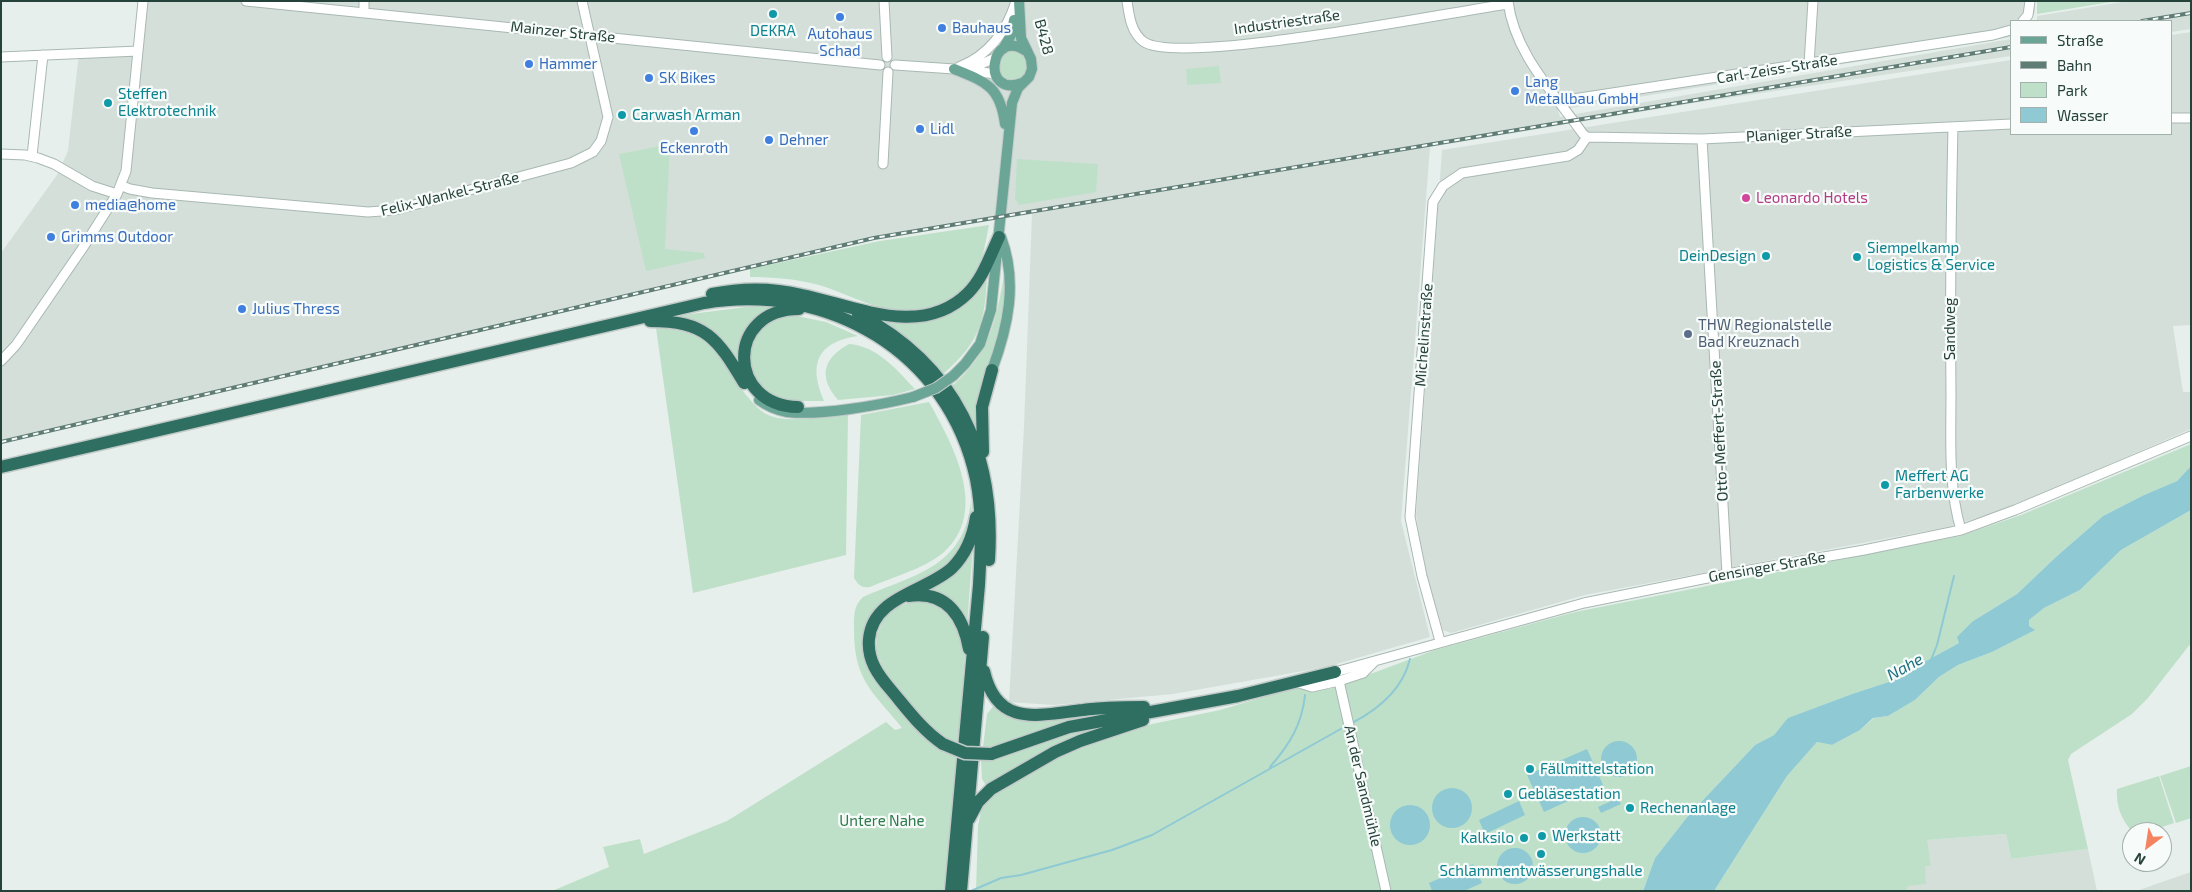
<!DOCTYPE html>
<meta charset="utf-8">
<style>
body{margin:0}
#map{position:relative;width:2192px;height:892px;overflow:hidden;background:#e6efeb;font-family:"Exo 2",sans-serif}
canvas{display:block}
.frame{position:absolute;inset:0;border:2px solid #24423a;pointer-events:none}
.legend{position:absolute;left:2010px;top:20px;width:162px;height:115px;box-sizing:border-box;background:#f7fbf9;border:1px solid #a3b1ad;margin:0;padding:6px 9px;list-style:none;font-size:15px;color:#24423a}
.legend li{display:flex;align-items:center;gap:10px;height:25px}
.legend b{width:25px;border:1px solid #a3b1ad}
.north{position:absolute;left:2122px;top:822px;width:50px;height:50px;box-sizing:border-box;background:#f7fbf9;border:1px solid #a3b1ad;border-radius:50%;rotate:211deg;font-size:14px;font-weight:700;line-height:20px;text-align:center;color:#24423a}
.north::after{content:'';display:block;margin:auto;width:18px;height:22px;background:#f4845f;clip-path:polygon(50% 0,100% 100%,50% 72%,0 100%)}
</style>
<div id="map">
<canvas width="2192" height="892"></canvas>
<div class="frame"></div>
<ul class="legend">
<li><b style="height:6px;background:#6aa596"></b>Straße</li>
<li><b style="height:6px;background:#5f7d75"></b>Bahn</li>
<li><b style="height:14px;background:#bfe0c8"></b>Park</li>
<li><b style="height:14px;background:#8ec9d4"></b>Wasser</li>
</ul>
<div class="north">N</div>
</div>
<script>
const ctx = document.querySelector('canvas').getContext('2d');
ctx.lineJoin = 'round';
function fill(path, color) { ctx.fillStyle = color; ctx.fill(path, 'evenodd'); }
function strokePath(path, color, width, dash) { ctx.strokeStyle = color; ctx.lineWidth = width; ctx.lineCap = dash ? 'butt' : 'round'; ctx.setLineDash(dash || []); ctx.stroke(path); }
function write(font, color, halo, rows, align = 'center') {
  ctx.font = font + ' "Exo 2",sans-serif'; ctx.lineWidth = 4.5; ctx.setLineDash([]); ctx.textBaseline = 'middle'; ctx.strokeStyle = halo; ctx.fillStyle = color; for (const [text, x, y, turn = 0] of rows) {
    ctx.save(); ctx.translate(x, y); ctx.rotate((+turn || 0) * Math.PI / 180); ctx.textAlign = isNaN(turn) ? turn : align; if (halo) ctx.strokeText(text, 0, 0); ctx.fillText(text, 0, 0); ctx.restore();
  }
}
const built = new Path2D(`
 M 143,1 L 2035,1 L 2035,12 L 2030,21 L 2011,21 L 2011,37 L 1558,110 L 1560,117 L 1576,114 L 2011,39 L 2011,56 L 1694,103 L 1430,147 L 1401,521 L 1430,637 L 1326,667 L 1173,694 L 1054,705 L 1009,702 L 1024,427 L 1032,214 L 872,240 L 1,444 L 1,253 L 57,175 L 68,151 L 79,53 L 138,51 Z
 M 2128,1 L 2191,1 L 2191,29 L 2171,32 L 2171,21 L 2037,21 L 2037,16 Z
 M 2191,32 L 2191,325 L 2173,326 L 2183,392 L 2190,392 L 2191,429 L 2007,509 L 1948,527 L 1585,595 L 1451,633 L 1443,630 L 1423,565 L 1416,515 L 1442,150 L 2011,60 L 2011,134 L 2171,134 L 2171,35 Z
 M 2006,834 L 2011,859 L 2088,849 L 2097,891 L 1907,891 L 1908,886 L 1925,866 L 1931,866 L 1926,840 Z
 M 2191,872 L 2191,891 L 2136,891 Z`);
const green = new Path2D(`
 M 2037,1 L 2117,1 L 2037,14 Z
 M998 66a15 15 0 1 1 30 0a15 15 0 1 1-30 0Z
 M 1219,66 L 1221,83 L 1187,85 L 1186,69 Z
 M 670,144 L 665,249 L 704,253 L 705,258 L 646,271 L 619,154 Z
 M 1017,159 L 1098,164 L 1096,192 L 1019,205 L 1015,199 Z
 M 989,225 C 985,244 982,268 971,284 C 953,309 916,316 887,309 C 864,304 842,292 819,285 C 796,279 773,277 750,277 L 750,269 L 880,241 Z
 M 1005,270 C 1007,327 991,382 979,438 L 962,402 L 951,387 C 991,352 996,320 1005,270 Z
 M 987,275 C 985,322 980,342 943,374 L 903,335 L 874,317 C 930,324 955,327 987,275 Z
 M 746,307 L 772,307 C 747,320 740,333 737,360 C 721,337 703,322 675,316 Z
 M 787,314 L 826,322 L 858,336 C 817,342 808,364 824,401 C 807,401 793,402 777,397 C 756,388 741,361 752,339 C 759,326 774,320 787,314 Z
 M 656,328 C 713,331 713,351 743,391 C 750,400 758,410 768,415 C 789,424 826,416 848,414 L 846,555 L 693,593 Z
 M 849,344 C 877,346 896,369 915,389 L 893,395 L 838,400 C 818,377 823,358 849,344 Z
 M 929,402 C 953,445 990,512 943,553 C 923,569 893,577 870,587 C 862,588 859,586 854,578 L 861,415 Z
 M 2191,444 L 2191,466 L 2177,481 L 2144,495 L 2103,516 L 2057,556 L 2017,594 L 1973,621 L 1959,643 L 1926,661 L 1904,677 L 1852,694 L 1789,718 L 1774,735 L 1755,745 L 1688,816 L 1655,858 L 1643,891 L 976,891 L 978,826 L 981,811 L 992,795 L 1052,760 L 1084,747 L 1152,724 L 1220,710 L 1294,688 L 1330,689 L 1435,650 L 1575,612 L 1960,536 L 2021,515 Z
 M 971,501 L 972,517 L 970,533 L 951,564 L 884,602 L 867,662 L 925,720 L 885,673 L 876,651 L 877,635 L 883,620 L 894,608 L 911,602 L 928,602 L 943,606 L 962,631 L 965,654 L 961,708 L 965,707 L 948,891 L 552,891 L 609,867 L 603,847 L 640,839 L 644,854 L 727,821 L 886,722 L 895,730 L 902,728 C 873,691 854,682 854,629 C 854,617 853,606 863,597 C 916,574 964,567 971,501 Z
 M 2191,510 L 2191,643 L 2148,698 L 2132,714 L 2071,754 L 2068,760 L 2088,849 L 2011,859 L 2006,834 L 1927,840 L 1931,866 L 1925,866 L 1926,884 L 1908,886 L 1907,891 L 1714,891 L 1787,776 L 1817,742 L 1832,745 L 1860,730 L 1874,718 L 1888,716 L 1915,700 L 1939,677 L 1958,665 L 1992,652 L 2034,630 L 2029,626 L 2029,620 L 2044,608 L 2080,590 L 2121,550 Z
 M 973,544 L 967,627 L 925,592 Z
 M 995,704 L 1001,709 L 1142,710 L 992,747 L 983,747 L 987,714 Z
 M 1135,720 L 987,787 L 982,779 L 981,761 L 1000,758 L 1070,732 Z
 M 2191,766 L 2191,818 L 2176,823 L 2160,776 Z
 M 2159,776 L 2174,823 L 2147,832 L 2132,832 C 2121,818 2116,807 2117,789 Z`);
const water = new Path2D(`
 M 2191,466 L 2191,510 L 2121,550 L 2080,590 L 2044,608 L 2029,620 L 2029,626 L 2035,630 L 1992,652 L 1958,665 L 1939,677 L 1915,700 L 1888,716 L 1873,718 L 1860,730 L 1832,745 L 1817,742 L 1787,776 L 1714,891 L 1643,891 L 1655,858 L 1688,816 L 1755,745 L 1774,735 L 1788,718 L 1852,694 L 1904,677 L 1926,661 L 1959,643 L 1957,637 L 1973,621 L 2017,594 L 2057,556 L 2103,516 L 2144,495 L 2177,481 Z
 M1601 759a18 18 0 1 1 36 0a18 18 0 1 1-36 0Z
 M 1587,749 L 1603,785 L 1544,812 L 1527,775 Z
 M1432 808a20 20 0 1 1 40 0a20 20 0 1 1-40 0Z
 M 1618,798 L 1621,804 L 1601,813 L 1598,807 Z
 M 1519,801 L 1525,815 L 1485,834 L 1479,820 Z
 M1390 825a20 20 0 1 1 40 0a20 20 0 1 1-40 0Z
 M1565 835a18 18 0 1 1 36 0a18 18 0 1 1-36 0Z
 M1497 866a18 18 0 1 1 36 0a18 18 0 1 1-36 0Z
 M 1473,864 L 1482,883 L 1464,891 L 1432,891 L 1429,883 Z`);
const stream = new Path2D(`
 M 1931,660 L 1937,645 L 1954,576
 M 1352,723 C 1379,709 1403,688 1410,659
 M 1270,767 C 1289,745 1302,725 1305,695
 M 971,891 L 1001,878 L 1021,875 L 1112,850 L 1152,835 L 1346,726`);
const minor = new Path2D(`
 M 246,1 L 880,65
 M 884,1 L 887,57
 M 1127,1 C 1129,15 1131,33 1144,42 C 1181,66 1450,12 1508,4
 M 1508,1 C 1514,53 1554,93 1583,134 L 1587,137
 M 364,13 L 364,1
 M 2023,21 L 2028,15 L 2030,1
 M 1,57 L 138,51
 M 1809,64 L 1813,1
 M 895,65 L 969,70 L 995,74
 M 959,67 C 988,56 1007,31 1016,1
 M 969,67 L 979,65 L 995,58
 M 1560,101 L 1993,35 L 2011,30
 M 2171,118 L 2191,118
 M 1953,127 C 1951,216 1950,305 1951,393 C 1951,438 1948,487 1961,530
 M 1587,137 L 1702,139 L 2011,124
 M 1702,139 L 1727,574
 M 1,154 L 25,155 L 38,158 L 54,164 L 92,186 L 117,194
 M 32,156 L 43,55
 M 883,164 L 888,72
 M 122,186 L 130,189 L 152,193 L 368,212 L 395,210 L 571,163 L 593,152 L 601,141 L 608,117 L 582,1
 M 1,361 L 16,345 L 82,249 L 117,194 L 126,171 L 143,1
 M 1440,641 L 1422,576 L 1410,517 L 1433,202 L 1443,186 L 1462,173 L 1568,156 L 1578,150 L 1587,137
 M 1335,672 L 1584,603 L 1727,574 L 1864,550 L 1961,530 L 2015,510 L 2191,436
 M 1339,681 L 1386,891
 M 1296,682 L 1312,687 L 1339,681 L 1363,673 L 1375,661`);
const major = new Path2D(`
 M 1003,49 L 1011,35 L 1014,20
 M 954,69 C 986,82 1000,86 1005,124
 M 1022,83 C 980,99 990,26 1026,51
 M 992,370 C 1008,327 1018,282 1001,237
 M 953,376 L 965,364 L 980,344 L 991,310 L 1012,103 L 1018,88 L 1029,77 L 1032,69 L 1031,59 L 1021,38 L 1019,1
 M 759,400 C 767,406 776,410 787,412 C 819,416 881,405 913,397`);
const highway = new Path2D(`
 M 712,294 C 741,288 773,288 802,295 C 855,306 922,339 968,293 C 983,278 990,256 999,237
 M 858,314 C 956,365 996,452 989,560
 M 650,321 C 706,321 717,338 744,383
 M 798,407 C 727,406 725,309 799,309
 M 983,452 L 982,407 L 992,370
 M 1,467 L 704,303 C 828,282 949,352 976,479 C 983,514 981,549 979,585 L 951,891
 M 908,596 C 946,590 963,615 969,649
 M 984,671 C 997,728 1038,715 1083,710 C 1104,707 1123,707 1144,707
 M 943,744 C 922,730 907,709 891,690 C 878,675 867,660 869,639 C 873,596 926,592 952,568 C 966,554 973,537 976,517
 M 991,754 L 1069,727 L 1238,696 L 1335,672
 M 969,819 L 978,802 L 991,789 L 1055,752 L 1080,741 L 1143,720
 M 961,891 L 983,637`);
const rail = new Path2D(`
 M 2142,21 L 2191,13
 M 1,442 L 874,238 L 2011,47`);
const majorBridge = new Path2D(`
 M 913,397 L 936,388 L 953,376`);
const highwayBridge = new Path2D(`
 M 943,744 L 965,753 L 991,754`);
const markers = [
 [773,14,5,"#0f9aa8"],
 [840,17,5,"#3f7fe0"],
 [942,28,5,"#3f7fe0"],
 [529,64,5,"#3f7fe0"],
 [649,78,5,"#3f7fe0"],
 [1515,91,5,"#3f7fe0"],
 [108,103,5,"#0f9aa8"],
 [622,115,5,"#0f9aa8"],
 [920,129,5,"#3f7fe0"],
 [694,131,5,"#3f7fe0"],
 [769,140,5,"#3f7fe0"],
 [1746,198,5,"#d1479c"],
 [75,205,5,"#3f7fe0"],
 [51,237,5,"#3f7fe0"],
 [1766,256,5,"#0f9aa8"],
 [1857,257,5,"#0f9aa8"],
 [242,309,5,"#3f7fe0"],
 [1688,334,5,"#5c6f8a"],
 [1885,485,5,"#0f9aa8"],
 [1530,769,5,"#0f9aa8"],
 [1508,794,5,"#0f9aa8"],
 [1630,808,5,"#0f9aa8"],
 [1542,836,5,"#0f9aa8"],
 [1524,838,5,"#0f9aa8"],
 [1541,854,5,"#0f9aa8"]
];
const streetNames = [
 ["Industriestraße",1287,22,-8],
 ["Mainzer Straße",563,32,6],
 ["B428",1044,37,75],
 ["Carl-Zeiss-Straße",1777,69,-9],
 ["Planiger Straße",1799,134,-3],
 ["Felix-Wankel-Straße",450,194,-14],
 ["Sandweg",1950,329,-90],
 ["Michelinstraße",1424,335,-86],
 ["Otto-Meffert-Straße",1719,431,-93],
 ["Gensinger Straße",1767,567,-10],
 ["An der Sandmühle",1363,786,77]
];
const shopNames = [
 ["Bauhaus",952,28],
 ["Autohaus",840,34,"center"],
 ["Schad",840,51,"center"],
 ["Hammer",539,64],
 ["SK Bikes",659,78],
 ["Lang",1525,82],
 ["Metallbau GmbH",1525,99],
 ["Lidl",930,129],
 ["Dehner",779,140],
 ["Eckenroth",694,148,"center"],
 ["media@home",85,205],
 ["Grimms Outdoor",61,237],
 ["Julius Thress",252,309]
];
const cultureNames = [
 ["DEKRA",773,31,"center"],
 ["Steffen",118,94],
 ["Elektrotechnik",118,111],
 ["Carwash Arman",632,115],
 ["Siempelkamp",1867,248],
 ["Logistics & Service",1867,265],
 ["DeinDesign",1756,256,"right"],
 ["Meffert AG",1895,476],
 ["Farbenwerke",1895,493],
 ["Fällmittelstation",1540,769],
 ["Gebläsestation",1518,794],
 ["Rechenanlage",1640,808],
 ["Werkstatt",1552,836],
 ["Kalksilo",1514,838,"right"],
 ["Schlammentwässerungshalle",1541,871,"center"]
];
const hotelNames = [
 ["Leonardo Hotels",1756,198]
];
const serviceNames = [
 ["THW Regionalstelle",1698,325],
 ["Bad Kreuznach",1698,342]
];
const parkNames = [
 ["Untere Nahe",882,821]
];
const waterNames = [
 ["Nahe",1905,667,-29]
];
fill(built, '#d4dfda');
fill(green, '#bfe0c8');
fill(water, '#8ec9d4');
strokePath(stream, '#8ec9d4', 2);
strokePath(minor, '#a8b8b2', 11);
strokePath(major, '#c2cac8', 12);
strokePath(highway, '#c2cac8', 15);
strokePath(minor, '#fff', 9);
strokePath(major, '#6aa596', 10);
strokePath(highway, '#2f6f62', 12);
strokePath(rail, '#5f7d75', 4);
strokePath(rail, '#f7fbf9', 2, [5.5]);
strokePath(majorBridge, '#c2cac8', 12, []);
strokePath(highwayBridge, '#c2cac8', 15, []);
strokePath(majorBridge, '#6aa596', 10);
strokePath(highwayBridge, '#2f6f62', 12);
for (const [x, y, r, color] of markers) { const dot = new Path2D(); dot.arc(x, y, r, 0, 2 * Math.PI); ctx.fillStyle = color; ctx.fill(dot); strokePath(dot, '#f7fbf9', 2); }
write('15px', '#24423a', '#f7fbf9', streetNames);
write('15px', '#366cbe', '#f7fbf9', shopNames, 'left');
write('15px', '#0d838f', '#f7fbf9', cultureNames, 'left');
write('15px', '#b23c85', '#f7fbf9', hotelNames, 'left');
write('15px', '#4e5e75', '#f7fbf9', serviceNames, 'left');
write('15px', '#2d7a4b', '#f7fbf9', parkNames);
write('italic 16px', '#1c6f80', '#f7fbf9', waterNames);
</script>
